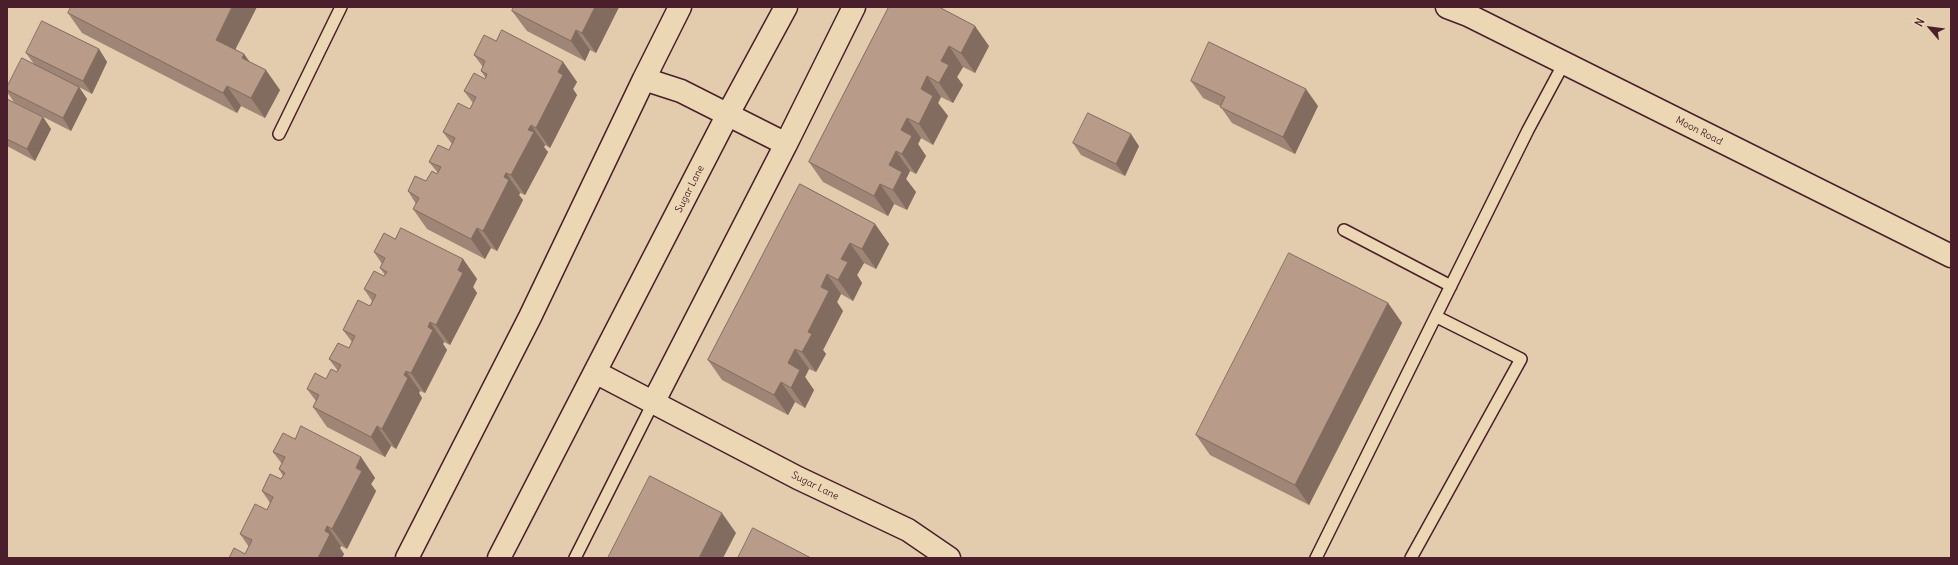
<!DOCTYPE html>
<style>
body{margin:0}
#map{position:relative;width:1958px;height:565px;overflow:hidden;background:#e2ccad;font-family:Delius,sans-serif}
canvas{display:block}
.frame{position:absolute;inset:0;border:8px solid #4a1f2b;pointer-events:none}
.north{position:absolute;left:1910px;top:8px;width:40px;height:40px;-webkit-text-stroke:3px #ecd7b5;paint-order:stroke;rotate:298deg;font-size:11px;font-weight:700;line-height:16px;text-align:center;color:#4a1f2b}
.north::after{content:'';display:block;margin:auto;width:14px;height:18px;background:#4a1f2b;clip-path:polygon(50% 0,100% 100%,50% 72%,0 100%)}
</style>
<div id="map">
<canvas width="1958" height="565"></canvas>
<div class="frame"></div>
<div class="north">N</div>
</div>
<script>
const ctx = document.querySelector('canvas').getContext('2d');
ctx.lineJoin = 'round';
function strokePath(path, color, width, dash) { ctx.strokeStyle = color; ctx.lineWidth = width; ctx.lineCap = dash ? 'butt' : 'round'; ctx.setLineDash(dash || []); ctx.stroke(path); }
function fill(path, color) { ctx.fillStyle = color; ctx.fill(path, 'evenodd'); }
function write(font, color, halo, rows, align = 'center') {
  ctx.font = font + ' Delius,sans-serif'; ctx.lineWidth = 3; ctx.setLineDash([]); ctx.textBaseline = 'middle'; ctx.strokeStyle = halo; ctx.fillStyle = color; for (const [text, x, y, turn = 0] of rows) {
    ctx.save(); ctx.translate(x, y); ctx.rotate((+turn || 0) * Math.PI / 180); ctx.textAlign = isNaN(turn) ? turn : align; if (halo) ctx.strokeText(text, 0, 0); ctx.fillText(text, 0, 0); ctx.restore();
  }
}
const service = new Path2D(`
 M 279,134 L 341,7
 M 1344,230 L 1451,286
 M 575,558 L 653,403
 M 1316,558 L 1528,130 L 1564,63
 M 1411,558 L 1521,359 L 1437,317`);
const minor = new Path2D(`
 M 786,144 L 854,7
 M 595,372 L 798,478 L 908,530 L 949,558
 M 653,403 L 786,144 L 681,91 L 644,79 L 680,7
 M 407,558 L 530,317 L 644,79
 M 499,558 L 728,114 L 786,7`);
const tertiary = new Path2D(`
 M 1447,7 L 1468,15 L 1951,256`);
const wall = new Path2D(`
 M 619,7 L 596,53 L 590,50 L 585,61 L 527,31 L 512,11 Z
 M 889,7 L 989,46 L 975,73 L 963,67 L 957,77 L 963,85 L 953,103 L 941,97 L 938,103 L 948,116 L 933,145 L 921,138 L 918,144 L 926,156 L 916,174 L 910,171 L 906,179 L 916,192 L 907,210 L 894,204 L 888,216 L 823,182 L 809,162 Z
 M 68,13 L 235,49 L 244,54 L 249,61 L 280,90 L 265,118 L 241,106 L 237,113 L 82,33 Z
 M 496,41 L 563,62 L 577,82 L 573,89 L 577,95 L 550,148 L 545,145 L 544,147 L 548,152 L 525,195 L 520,193 L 519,195 L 523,200 L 497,251 L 491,248 L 485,259 L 427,229 L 413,209 L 416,204 L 408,191 L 426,181 L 437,174 L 438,173 L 429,162 L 449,150 L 452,144 L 443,132 L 470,109 L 473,103 L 464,91 L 485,79 L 485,77 L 481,71 L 483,67 L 474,55 Z
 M 99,49 L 107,62 L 92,94 L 79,87 L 87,99 L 71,131 L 14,102 L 7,92 L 7,87 L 34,64 L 26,53 Z
 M 1191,81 L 1318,106 L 1295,154 L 1232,123 L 1220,106 L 1203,98 Z
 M 7,99 L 43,117 L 51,129 L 35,161 L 7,146 Z
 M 1073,143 L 1139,146 L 1125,176 L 1081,155 Z
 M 800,184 L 875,224 L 889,244 L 876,269 L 864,263 L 857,275 L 862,283 L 853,301 L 841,294 L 837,302 L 843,311 L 823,350 L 826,354 L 816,372 L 809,369 L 805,377 L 814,390 L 805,408 L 795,402 L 788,415 L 722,380 L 708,360 Z
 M 395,239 L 463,259 L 477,279 L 473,287 L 477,293 L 450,345 L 444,342 L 443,344 L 447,350 L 425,393 L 420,391 L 419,393 L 422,398 L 396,449 L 391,446 L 385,457 L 327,427 L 313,407 L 316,401 L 307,389 L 326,379 L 337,372 L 338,371 L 329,359 L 349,348 L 352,342 L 343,330 L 370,306 L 372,301 L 364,289 L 384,276 L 385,275 L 380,268 L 382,264 L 374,252 Z
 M 1388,303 L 1402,323 L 1309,505 L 1210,455 L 1196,435 Z
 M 295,439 L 361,457 L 375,478 L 371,484 L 376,491 L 347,549 L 341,546 L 340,548 L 344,554 L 342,558 L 229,558 L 245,554 L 249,547 L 240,534 L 267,510 L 270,503 L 262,491 L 281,479 L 283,476 L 279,469 L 282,464 L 273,452 Z`);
const shadedWall = new Path2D(`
 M 232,7 L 257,7 L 230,60 L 216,40 Z
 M 595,7 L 619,7 L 596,53 L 582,33 Z
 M 975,26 L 989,46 L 975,73 L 961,53 Z
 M 576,30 L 590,50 L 585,61 L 571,41 Z
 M 949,46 L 963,67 L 957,77 L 963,85 L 953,103 L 939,83 L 941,61 Z
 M 99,49 L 107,62 L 92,94 L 83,81 Z
 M 244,54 L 258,74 L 242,58 Z
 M 563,62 L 577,82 L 573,89 L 577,95 L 550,148 L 536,128 L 558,72 Z
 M 266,70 L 280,90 L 265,118 L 251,98 Z
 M 927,76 L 941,97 L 938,103 L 948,116 L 933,145 L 919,124 L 921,89 Z
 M 227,86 L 241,106 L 237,113 L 223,93 Z
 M 79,87 L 87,99 L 71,131 L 63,118 Z
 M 1306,89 L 1318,106 L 1295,154 L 1283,137 Z
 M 43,117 L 51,129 L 35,161 L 27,149 Z
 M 907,118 L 921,138 L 918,144 L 926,156 L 916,174 L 902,154 L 901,130 Z
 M 531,125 L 545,145 L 544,147 L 548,152 L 525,195 L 511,175 L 528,130 Z
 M 1131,134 L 1139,146 L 1125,176 L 1116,164 Z
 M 896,151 L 910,171 L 906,179 L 916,192 L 907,210 L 893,190 L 889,165 Z
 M 506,173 L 520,193 L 519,195 L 523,200 L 497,251 L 483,231 L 504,177 Z
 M 880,184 L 894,204 L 888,216 L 874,196 Z
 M 875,224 L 889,244 L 876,269 L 862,249 Z
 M 477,228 L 491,248 L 485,259 L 471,239 Z
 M 850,243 L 864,263 L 857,275 L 862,283 L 853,301 L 838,280 L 841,259 Z
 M 463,259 L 477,279 L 473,287 L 477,293 L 450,345 L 436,325 L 458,270 Z
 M 827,274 L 841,294 L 837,302 L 843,311 L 823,350 L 826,354 L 816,372 L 802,352 L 821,287 Z
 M 1388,303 L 1402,323 L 1309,505 L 1295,485 Z
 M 430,322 L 444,342 L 443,344 L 447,350 L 425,393 L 411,373 Z
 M 795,349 L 809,369 L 805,377 L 814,390 L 805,408 L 791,388 L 788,363 Z
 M 406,371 L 420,391 L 419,393 L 422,398 L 396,449 L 382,429 L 404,375 Z
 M 781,382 L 795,402 L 788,415 L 774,395 Z
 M 377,426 L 391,446 L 385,457 L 371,437 Z
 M 361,457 L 375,478 L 371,484 L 376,491 L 347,549 L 332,529 L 356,468 Z
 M 722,513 L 736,533 L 723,558 L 699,558 Z
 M 327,526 L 341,546 L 340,548 L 344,554 L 342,558 L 318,558 L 325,531 Z`);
const building = new Path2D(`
 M 71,7 L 232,7 L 216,40 L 244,54 L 242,58 L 266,70 L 251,98 L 227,86 L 223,93 L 68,13 Z
 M 514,7 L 595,7 L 582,33 L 576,30 L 571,41 L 512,11 Z
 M 889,7 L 939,7 L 975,26 L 961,53 L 949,46 L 941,61 L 949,65 L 939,83 L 927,76 L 921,89 L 933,96 L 919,124 L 907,118 L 901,130 L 912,136 L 902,154 L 896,151 L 889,165 L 902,172 L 893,190 L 880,184 L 874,196 L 809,162 Z
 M 42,21 L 99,49 L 83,81 L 26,53 Z
 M 502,30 L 563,62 L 558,72 L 563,75 L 536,128 L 531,125 L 528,130 L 534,132 L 511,175 L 506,173 L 504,177 L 509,180 L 483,231 L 477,228 L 471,239 L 413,209 L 419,198 L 408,191 L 415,176 L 426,181 L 432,171 L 437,174 L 441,167 L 429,162 L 438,145 L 449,150 L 455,138 L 443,132 L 458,103 L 470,109 L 476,97 L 464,91 L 474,73 L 485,79 L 487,74 L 481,71 L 485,61 L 474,55 L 484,35 L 496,41 Z
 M 1209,42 L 1306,89 L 1283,137 L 1220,107 L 1225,97 L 1191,81 Z
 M 22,58 L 79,87 L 63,118 L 7,90 L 7,87 Z
 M 7,99 L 43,117 L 27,149 L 7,139 Z
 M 1088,113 L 1131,134 L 1116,164 L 1073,143 Z
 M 800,184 L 875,224 L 862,249 L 850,243 L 841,259 L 848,262 L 838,280 L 827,274 L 821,287 L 829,291 L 808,332 L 812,334 L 802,352 L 795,349 L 788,363 L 800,370 L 791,388 L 781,382 L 774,395 L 708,360 Z
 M 401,228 L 463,259 L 458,270 L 463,273 L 436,325 L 430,322 L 428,327 L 433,330 L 411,373 L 406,371 L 404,375 L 408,378 L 382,429 L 377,426 L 371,437 L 313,407 L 319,395 L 307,389 L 315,373 L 326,379 L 331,369 L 337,372 L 341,365 L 329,359 L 338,343 L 349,348 L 355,336 L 343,330 L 358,300 L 370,306 L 376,295 L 364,289 L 374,271 L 384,276 L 387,272 L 380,268 L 385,258 L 374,252 L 384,233 L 395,239 Z
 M 1289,253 L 1388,303 L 1295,485 L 1196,435 Z
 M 301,426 L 361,457 L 356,468 L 362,471 L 332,529 L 327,526 L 325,531 L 330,534 L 318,558 L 229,558 L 234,548 L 245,554 L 252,540 L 240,534 L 255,504 L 267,510 L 273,497 L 262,491 L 270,474 L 281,479 L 285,473 L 279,469 L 285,457 L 273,452 L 283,433 L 295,439 Z
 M 650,476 L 722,513 L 699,558 L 608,558 Z
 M 753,528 L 811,558 L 738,558 Z`);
const streetNames = [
 ["Moon Road",1699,131,27],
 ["Sugar Lane",690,189,-63],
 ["Sugar Lane",815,486,26]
];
strokePath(service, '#4a1f2b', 14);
strokePath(minor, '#4a1f2b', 25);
strokePath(tertiary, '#4a1f2b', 25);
strokePath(service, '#ecd7b5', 11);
strokePath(minor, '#ecd7b5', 22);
strokePath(tertiary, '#ecd7b5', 22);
fill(wall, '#9e8575');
fill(shadedWall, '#816c5f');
fill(building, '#b89b88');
strokePath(building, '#816c5f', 1);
write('10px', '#4a1f2b', '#ecd7b5', streetNames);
</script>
